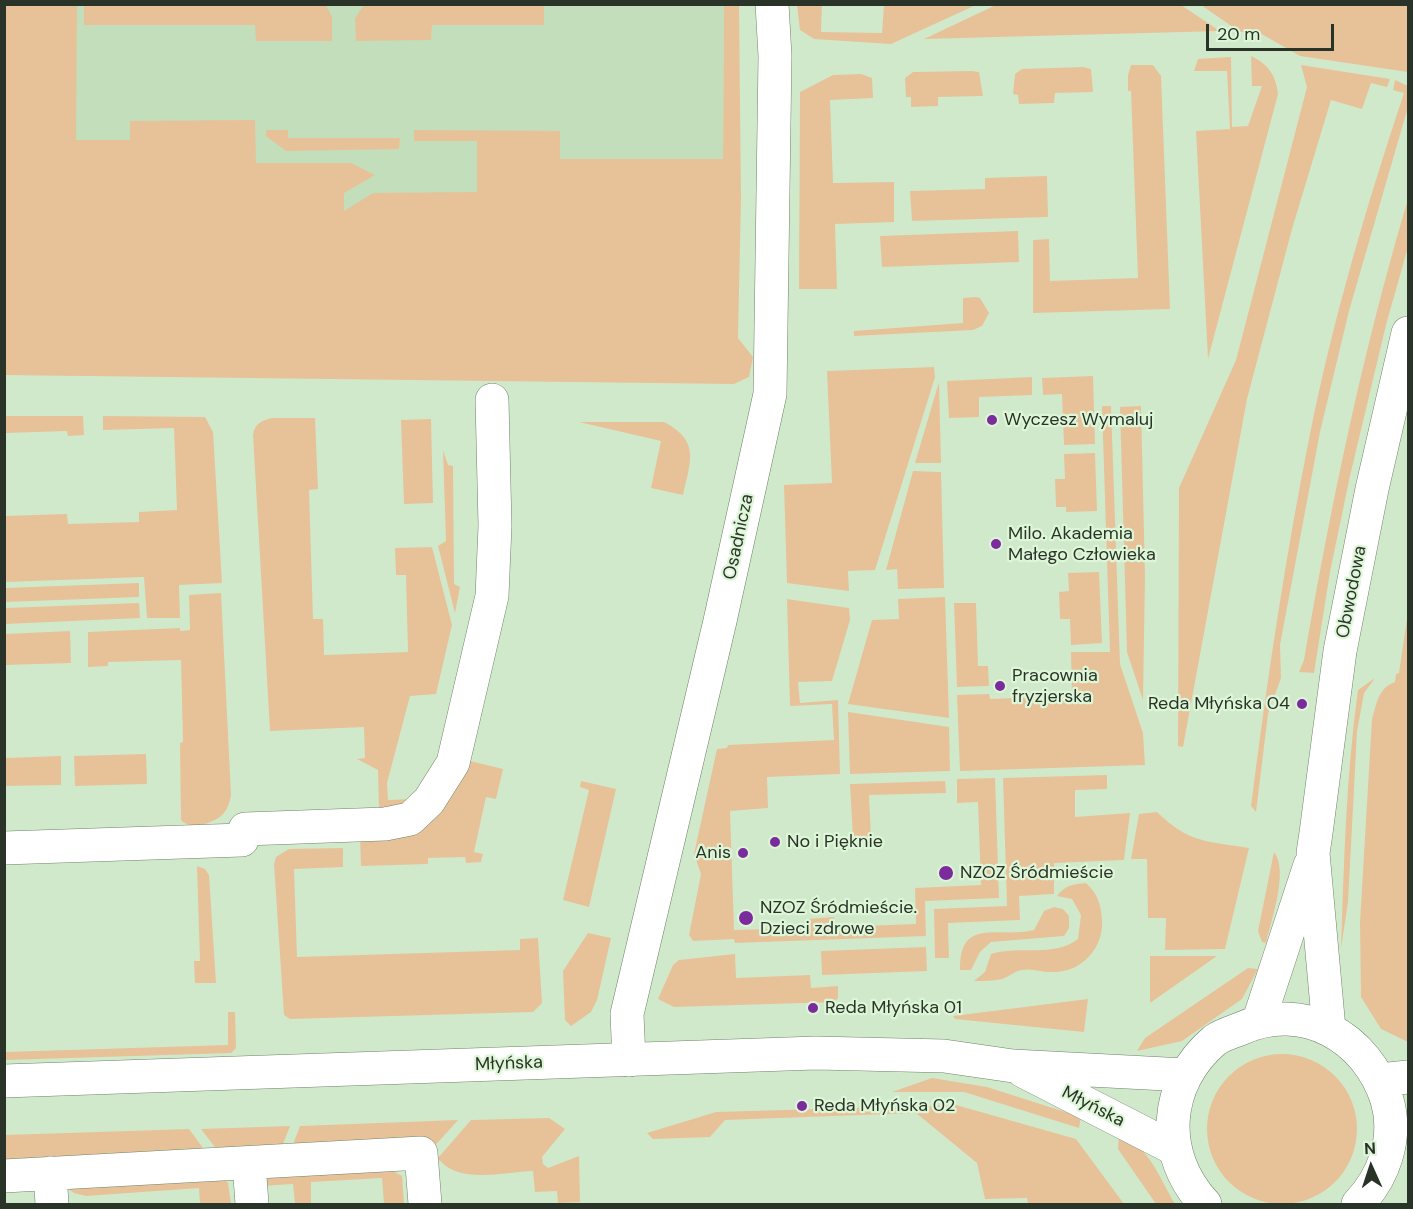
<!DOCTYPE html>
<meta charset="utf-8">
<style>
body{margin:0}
#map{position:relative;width:1413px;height:1209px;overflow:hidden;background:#d1e9cb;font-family:"DM Sans",sans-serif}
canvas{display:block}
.frame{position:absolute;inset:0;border:6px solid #2a3328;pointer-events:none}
.north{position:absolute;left:1341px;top:1137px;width:60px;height:60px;-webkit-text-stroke:4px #def6d8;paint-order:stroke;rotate:357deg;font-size:16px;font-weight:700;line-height:24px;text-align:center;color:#2a3328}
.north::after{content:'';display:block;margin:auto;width:21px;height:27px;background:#2a3328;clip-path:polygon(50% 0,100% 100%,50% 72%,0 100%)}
.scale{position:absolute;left:1206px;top:24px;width:128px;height:27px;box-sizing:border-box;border:3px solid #2a3328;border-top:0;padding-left:8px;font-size:18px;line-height:21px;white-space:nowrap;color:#2a3328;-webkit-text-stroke:4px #def6d8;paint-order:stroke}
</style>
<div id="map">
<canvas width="1413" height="1209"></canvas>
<div class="frame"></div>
<div class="north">N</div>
<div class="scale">20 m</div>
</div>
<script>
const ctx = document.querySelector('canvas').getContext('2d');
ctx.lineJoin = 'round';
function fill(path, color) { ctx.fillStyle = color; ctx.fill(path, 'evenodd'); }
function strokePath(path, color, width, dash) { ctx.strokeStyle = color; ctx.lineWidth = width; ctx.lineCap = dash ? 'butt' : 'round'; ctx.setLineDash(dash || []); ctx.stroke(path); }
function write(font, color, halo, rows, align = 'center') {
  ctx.font = font + ' "DM Sans",sans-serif'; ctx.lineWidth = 4.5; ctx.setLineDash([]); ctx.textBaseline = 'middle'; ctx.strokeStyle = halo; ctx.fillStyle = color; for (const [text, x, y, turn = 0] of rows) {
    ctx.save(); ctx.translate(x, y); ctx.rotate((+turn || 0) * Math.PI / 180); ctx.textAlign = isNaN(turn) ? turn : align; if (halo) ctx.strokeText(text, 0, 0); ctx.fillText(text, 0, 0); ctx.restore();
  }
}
const built = new Path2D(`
 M 5,5 L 724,5 L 722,377 L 551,380 L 5,375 Z`);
const green = new Path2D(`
 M 5,4 L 77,5 L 76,140 L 130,140 L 130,121 L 255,120 L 256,163 L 351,163 L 375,175 L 344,193 L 344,211 L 373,193 L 477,192 L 477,141 L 414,141 L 414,130 L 560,131 L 560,159 L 723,159 L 724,5 L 739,5 L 741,198 L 738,338 L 753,357 L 749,377 L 734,384 L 5,375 Z
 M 998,4 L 1181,5 L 1220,31 L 924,39 Z
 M 84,5 L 326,5 L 332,17 L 332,41 L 256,41 L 255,25 L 84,25 Z
 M 364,5 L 544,5 L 544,25 L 432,25 L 431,40 L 356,41 L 355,18 Z
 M 797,5 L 822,5 L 821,32 L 882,33 L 884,5 L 976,5 L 891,44 L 814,39 L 800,30 Z
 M 1201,5 L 1408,5 L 1408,72 L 1300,56 L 1258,32 L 1240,32 Z
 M 1251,56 C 1268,64 1276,75 1278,94 L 1208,359 L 1196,131 L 1230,129 L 1227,71 L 1194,71 L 1198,59 L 1231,57 L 1232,127 L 1248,126 L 1262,86 L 1252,86 Z
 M 1131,65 L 1153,65 L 1161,76 L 1170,309 L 1033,313 L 1033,240 L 1049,239 L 1050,281 L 1138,278 L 1131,91 L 1128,91 L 1128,75 Z
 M 1301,65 L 1390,79 L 1387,87 L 1371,83 L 1362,109 L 1331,100 L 1292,229 L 1247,399 L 1183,747 L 1178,746 L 1179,488 L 1236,360 L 1307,87 Z
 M 1083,67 L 1091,69 L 1093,92 L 1055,93 L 1054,103 L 1019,104 L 1018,95 L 1013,94 L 1015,74 L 1022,69 Z
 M 971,71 L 979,72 L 983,96 L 938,97 L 938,106 L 911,107 L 911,97 L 906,97 L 905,78 L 913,72 Z
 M 861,74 L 872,78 L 873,98 L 830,100 L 833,183 L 894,182 L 894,222 L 835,224 L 837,289 L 799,289 L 800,92 L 833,75 Z
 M 1395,80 L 1408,86 L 1408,107 L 1349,311 L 1320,432 L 1280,645 L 1281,678 L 1268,714 L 1256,812 L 1251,806 C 1267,681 1285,558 1310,434 C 1333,319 1367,204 1404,93 L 1393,90 Z
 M 266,130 L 288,130 L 288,138 L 400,138 L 399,149 L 286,151 L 266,136 Z
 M 1047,176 L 1048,217 L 912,221 L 910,191 L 985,189 L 985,178 Z
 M 1408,199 L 1408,247 L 1386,325 L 1350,476 L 1330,572 L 1314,673 L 1299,672 L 1304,660 C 1331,504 1363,350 1408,199 Z
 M 1018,231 L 1019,262 L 882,267 L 880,236 Z
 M 976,297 L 980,298 L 989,313 L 982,326 L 973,330 L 854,336 L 854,331 L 963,323 L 963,298 Z
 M 934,367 L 935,377 L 875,570 L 848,571 L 849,591 L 787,583 L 784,485 L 832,483 L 827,371 Z
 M 1093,376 L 1095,444 L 1064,445 L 1062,394 L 1043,395 L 1042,378 Z
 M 1032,377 L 1032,395 L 979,397 L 979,417 L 949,418 L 947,381 Z
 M 939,382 L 941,463 L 915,463 Z
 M 1102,406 L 1111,406 L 1120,664 L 1143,733 L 1145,765 L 960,771 L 957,695 L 989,694 L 990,699 L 1072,696 L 1071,652 L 1110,652 Z
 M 1141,406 L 1145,576 L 1143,700 L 1127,652 L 1120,407 Z
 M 4,416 L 83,416 L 84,435 L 68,436 L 67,431 L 5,433 Z
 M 103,416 L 205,417 L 213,432 L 222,583 L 179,585 L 180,618 L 147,618 L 144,577 L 5,582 L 5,516 L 67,514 L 68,524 L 139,522 L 139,512 L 177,510 L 174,428 L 103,430 Z
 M 272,418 L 315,418 L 318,489 L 309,490 L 313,619 L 323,619 L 324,655 L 408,652 L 406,575 L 396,575 L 395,548 L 432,547 L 452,625 L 436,694 L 410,696 L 387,783 L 388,800 L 413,799 L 412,803 L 379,810 L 378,770 L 357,759 L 365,758 L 364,727 L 270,731 L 253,435 C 255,423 261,421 272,418 Z
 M 431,419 L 433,503 L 404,504 L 401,420 Z
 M 579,422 L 664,422 C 701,441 690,462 683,495 L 651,488 L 661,441 Z
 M 443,450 L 448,465 L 453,466 L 454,584 L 460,587 L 455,613 L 438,546 L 446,541 Z
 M 1095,453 L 1097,511 L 1066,512 L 1066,507 L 1056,507 L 1055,479 L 1065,479 L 1064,454 Z
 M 913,471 L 941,472 L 944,588 L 898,589 L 897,569 L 886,570 Z
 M 1099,572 L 1102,643 L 1071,645 L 1070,619 L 1060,619 L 1059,592 L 1069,591 L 1068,573 Z
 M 139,583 L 139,597 L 5,602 L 5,588 Z
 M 221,593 L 231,795 C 230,801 228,808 224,813 C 216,823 190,831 181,820 L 180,743 L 183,742 L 181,660 L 108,662 L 108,666 L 88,667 L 88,632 L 180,628 L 180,631 L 190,630 L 189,595 Z
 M 945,597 L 949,718 L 848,704 L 872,620 L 899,619 L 898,599 Z
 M 787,599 L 849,608 L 850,620 L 832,681 L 798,682 L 800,703 L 838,700 L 840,774 L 767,777 L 768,808 L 730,811 L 734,930 L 808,928 L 808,919 L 834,917 L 835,927 L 916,924 L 915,888 L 981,885 L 978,802 L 957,803 L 957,779 L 995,778 L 999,898 L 925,901 L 926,936 L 735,943 L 734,939 L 693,941 L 689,935 L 701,874 L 694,854 L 717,749 L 727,748 L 728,745 L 834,740 L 832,704 L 790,706 Z
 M 139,603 L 140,618 L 5,624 L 5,608 Z
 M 954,603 L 976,603 L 978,666 L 988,666 L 989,686 L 957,687 Z
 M 1408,612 L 1408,1042 L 1381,1029 L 1361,997 L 1360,922 L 1372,719 C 1377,703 1378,688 1395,682 L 1396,674 L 1399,673 Z
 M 70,631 L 71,663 L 5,665 L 5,634 Z
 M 1375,678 L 1364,693 L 1357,732 L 1348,902 L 1341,949 C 1344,862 1346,776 1358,690 Z
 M 848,712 L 949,727 L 950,771 L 850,774 Z
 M 146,754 L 147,784 L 75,786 L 74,756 Z
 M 61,756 L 61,785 L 5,786 L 5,758 Z
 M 462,759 L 503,769 L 496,799 L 486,797 L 474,852 L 483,854 L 481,862 L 466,863 L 465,857 L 428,858 L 428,864 L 361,866 L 360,836 Z
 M 1107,775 L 1107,789 L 1075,790 L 1075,817 L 1130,813 L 1124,860 L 1054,863 L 1054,894 L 1019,896 L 1020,920 L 948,923 L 949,958 L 935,958 L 934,909 L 1007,906 L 1003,778 Z
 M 581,781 L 616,789 L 589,907 L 563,900 L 589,790 L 580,787 Z
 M 945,781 L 946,793 L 869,795 L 871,838 L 853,839 L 850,784 Z
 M 1157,812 C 1189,843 1206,841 1249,848 L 1225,949 L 1165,950 L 1166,918 L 1148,918 L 1147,859 L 1131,859 L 1139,814 Z
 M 343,848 L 343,867 L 294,869 L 297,957 L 520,950 L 520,939 L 538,938 L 542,1003 L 533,1012 L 290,1019 L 284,1015 L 274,864 L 276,857 L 289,849 Z
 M 1274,852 C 1289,870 1271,921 1266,943 L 1262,942 L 1258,931 Z
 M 197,866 L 205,869 L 209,875 L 216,983 L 195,983 L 194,961 L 200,961 Z
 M 1086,883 C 1098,894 1101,905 1102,920 C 1104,949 1080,974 1050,972 C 1040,972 1033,968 1022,970 C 1014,971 1009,977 1002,979 C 993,981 983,981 974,981 L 985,972 L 991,954 C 1020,945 1053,958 1078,939 L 1081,915 L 1072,899 L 1057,896 C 1065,885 1074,884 1086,883 Z
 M 1054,907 L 1063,909 L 1069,916 L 1069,928 L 1064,936 L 991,942 L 980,952 L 971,970 L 960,970 C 959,916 999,939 1034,930 L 1044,911 Z
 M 588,933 L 611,938 L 597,1000 L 591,1012 L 571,1026 L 565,1020 L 563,971 Z
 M 926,947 L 927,971 L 822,975 L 821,951 Z
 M 735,954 L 736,978 L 810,975 L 811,988 L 838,986 L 838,998 L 834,1002 L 674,1007 L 658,999 L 673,965 L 679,960 Z
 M 1150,956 L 1217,956 L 1150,1003 Z
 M 1248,968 L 1258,969 L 1242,999 L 1182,1041 L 1137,1051 L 1145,1038 Z
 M 1088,999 L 1084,1032 L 955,1019 L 953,1016 Z
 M 228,1012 L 235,1012 L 236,1048 L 231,1053 L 5,1060 L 5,1052 L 228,1045 Z
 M1207 1129a75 75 0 1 1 150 0a75 75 0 1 1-150 0Z
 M 932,1078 L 987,1087 L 1081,1117 L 1079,1128 L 964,1092 L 892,1092 Z
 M 956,1105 L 1076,1139 L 1124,1204 L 1028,1204 L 1027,1198 L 985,1199 L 977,1163 L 916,1113 L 725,1120 L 710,1137 L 653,1139 L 647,1133 L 716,1112 Z
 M 549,1118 L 565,1129 L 542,1157 L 543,1164 L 548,1168 L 579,1156 L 580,1202 L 558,1203 L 557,1191 L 535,1192 L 533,1171 C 504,1172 457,1185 438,1158 L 471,1120 Z
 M 458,1120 L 433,1148 L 290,1152 L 300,1126 Z
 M 290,1126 L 279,1154 L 221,1155 L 201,1129 Z
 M 189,1129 L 209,1156 L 5,1166 L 5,1135 Z
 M 1119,1133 C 1152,1151 1157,1174 1175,1204 L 1156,1204 L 1118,1149 Z
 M 388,1168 L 402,1176 L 404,1204 L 384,1204 L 382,1178 L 311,1182 L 311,1204 L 295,1204 L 293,1184 L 262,1186 L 267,1179 L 279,1172 Z
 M 223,1177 L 228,1183 L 231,1204 L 200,1204 L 199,1188 L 86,1196 L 74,1193 L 66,1187 Z`);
const minor = new Path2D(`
 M 245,829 L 385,824 L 410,819 L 429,801 L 453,763 L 492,596 L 495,526 L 492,400
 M 4,848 L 242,840
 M 629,1060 L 627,1014 L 720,621 L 770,394 L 775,56 L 772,4
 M 249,1163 L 252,1204
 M 50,1173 L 52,1204
 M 4,1176 L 421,1153 L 425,1204`);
const tertiary = new Path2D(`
 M 1023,1071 L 1173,1148
 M 4,1081 L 816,1053 L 944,1056 L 1013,1066 L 1185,1075`);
const secondary = new Path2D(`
 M 1259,1020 L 1310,865
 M 1329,1029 L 1313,853 L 1316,833 L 1340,651 L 1372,489 L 1408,333
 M 1380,1080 L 1408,1077
 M 1205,1204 C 1159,1155 1163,1084 1215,1040 C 1222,1035 1232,1032 1240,1029 C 1303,1000 1367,1037 1387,1100 C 1398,1138 1384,1177 1358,1204`);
const markers = [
 [992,420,6,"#7a2b9c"],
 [996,544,6,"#7a2b9c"],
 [1000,686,6,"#7a2b9c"],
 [1302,704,6,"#7a2b9c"],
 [775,842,6,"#7a2b9c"],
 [743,853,6,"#7a2b9c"],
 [946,873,8,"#7a2b9c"],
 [746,918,8,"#7a2b9c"],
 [813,1008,6,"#7a2b9c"],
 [802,1106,6,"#7a2b9c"]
];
const poiNames = [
 ["Wyczesz Wymaluj",1004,420],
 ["Milo. Akademia",1008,534],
 ["Małego Człowieka",1008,555],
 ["Pracownia",1012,676],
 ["fryzjerska",1012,697],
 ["Reda Młyńska 04",1290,704,"right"],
 ["No i Pięknie",787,842],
 ["Anis",731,853,"right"],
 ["NZOZ Śródmieście",960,873],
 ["NZOZ Śródmieście.",760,908],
 ["Dzieci zdrowe",760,929],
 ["Reda Młyńska 01",825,1008],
 ["Reda Młyńska 02",814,1106]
];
const streetNames = [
 ["Osadnicza",739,537,-78],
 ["Obwodowa",1352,592,-79],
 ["Młyńska",509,1064,-2],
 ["Młyńska",1093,1107,27]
];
fill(built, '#c2debb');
fill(green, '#e7c299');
strokePath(minor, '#6e8368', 34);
strokePath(tertiary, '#6e8368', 34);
strokePath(secondary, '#6e8368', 34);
strokePath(minor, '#fff', 33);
strokePath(tertiary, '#fff', 33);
strokePath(secondary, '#fff', 33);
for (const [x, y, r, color] of markers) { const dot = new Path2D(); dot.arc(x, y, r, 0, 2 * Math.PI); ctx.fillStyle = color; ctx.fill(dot); strokePath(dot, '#def6d8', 2); }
write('18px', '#2a3328', '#def6d8', poiNames, 'left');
write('18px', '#2a3328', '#def6d8', streetNames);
</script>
